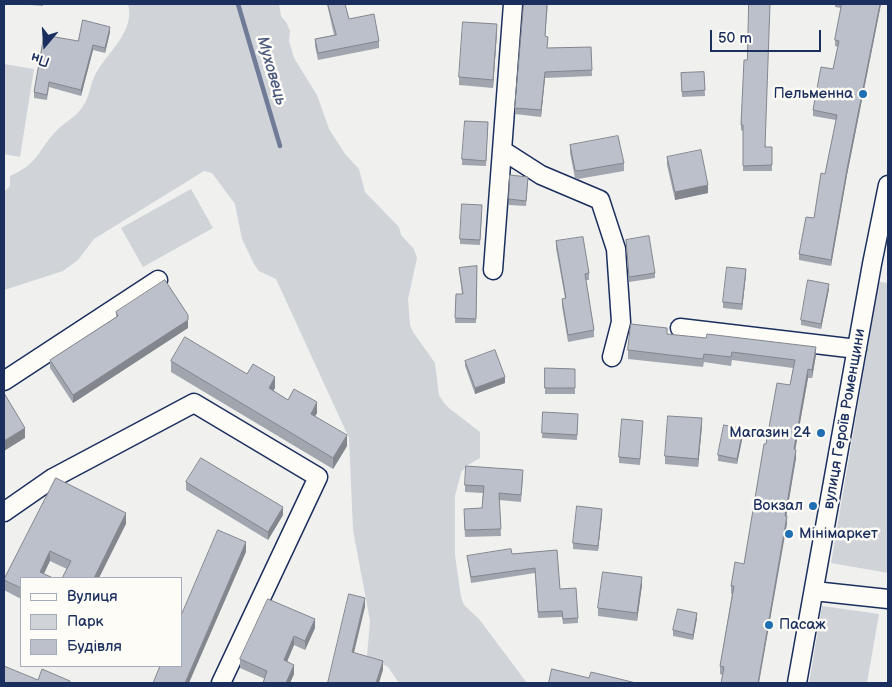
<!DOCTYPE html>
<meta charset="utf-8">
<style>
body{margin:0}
#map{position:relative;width:892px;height:687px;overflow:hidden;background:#f0f0ee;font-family:"Balsamiq Sans",sans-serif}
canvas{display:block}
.frame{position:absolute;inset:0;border:5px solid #1b2f5e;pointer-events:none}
.legend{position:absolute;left:20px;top:577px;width:162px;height:90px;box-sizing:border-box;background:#fdfcf7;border:1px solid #a3aaba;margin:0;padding:6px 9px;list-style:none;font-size:15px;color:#1b2f5e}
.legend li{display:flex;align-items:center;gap:10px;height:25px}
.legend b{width:25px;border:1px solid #a3aaba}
.north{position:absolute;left:20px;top:20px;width:50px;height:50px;-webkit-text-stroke:4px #fdfcf7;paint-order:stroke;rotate:198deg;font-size:14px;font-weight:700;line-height:20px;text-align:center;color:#1b2f5e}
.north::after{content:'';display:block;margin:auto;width:18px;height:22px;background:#1b2f5e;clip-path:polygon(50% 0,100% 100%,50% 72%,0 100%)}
.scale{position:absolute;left:710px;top:30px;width:111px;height:22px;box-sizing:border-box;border:2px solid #1b2f5e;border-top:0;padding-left:6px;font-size:15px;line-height:18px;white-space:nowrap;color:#1b2f5e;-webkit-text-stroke:4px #fdfcf7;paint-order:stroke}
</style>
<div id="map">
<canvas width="892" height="687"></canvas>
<div class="frame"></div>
<ul class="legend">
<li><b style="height:6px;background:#fdfcf7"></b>Вулиця</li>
<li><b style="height:14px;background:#d0d3d8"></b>Парк</li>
<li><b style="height:14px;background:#bbc0ca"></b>Будівля</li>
</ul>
<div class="north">Пн</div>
<div class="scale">50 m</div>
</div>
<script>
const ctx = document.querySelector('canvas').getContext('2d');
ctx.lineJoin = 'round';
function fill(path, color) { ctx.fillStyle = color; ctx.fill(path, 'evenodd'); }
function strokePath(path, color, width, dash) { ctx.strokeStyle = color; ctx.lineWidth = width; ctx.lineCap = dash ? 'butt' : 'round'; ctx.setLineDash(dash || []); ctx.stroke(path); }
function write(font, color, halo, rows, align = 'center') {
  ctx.font = font + ' "Balsamiq Sans",sans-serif'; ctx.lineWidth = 5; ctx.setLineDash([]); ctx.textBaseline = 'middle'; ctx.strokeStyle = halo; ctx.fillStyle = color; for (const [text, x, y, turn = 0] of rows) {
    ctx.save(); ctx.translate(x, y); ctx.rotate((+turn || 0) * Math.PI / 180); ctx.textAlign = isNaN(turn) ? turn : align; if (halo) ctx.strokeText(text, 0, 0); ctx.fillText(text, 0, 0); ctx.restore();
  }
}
const green = new Path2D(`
 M 128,4 L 279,4 L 281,16 L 286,22 L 290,31 L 289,41 L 294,58 L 317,95 L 329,129 L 345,154 L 359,169 L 365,192 L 399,227 L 401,235 L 414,249 L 417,258 L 408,299 L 410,325 L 413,332 L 435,363 L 439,395 L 444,403 L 450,409 L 480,432 L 480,458 L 466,466 L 461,473 L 455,496 L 455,555 L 461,597 L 464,605 L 479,619 L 527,683 L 399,683 L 388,667 L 367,656 L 370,621 L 353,530 L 349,438 L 276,279 L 259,271 L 254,264 L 242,239 L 235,204 L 212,173 L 204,171 L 94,239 L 78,260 L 63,271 L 4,290 L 4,192 L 10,186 L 10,176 C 40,163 38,149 58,129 C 66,122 78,115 83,106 C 89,98 90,86 94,77 C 105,54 136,32 128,4 Z
 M 4,64 L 34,69 L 20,157 L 4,154 Z
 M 191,189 L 213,228 L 143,267 L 121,228 Z
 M 879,282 L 888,283 L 888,573 L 831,563 Z
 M 822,606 L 879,614 L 867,683 L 809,683 Z`);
const stream = new Path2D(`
 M 238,4 L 280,146`);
const minor = new Path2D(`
 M 502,150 L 541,175 L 600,200 L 616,249 L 621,322 L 612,357
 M 493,270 L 513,4
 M 680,328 L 857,349
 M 4,381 L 158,280
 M 4,512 L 53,478 L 194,403 L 318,477 L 221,683
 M 814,591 L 888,599
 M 797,683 L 872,264 L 888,185`);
const wall = new Path2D(`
 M 19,4 L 43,4 L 43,6 Z
 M 327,4 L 345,4 L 349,19 L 379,41 L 379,48 L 318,60 L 315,46 L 315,39 L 334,35 Z
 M 548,4 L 545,36 L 547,48 L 591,47 L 592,76 L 545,78 L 541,117 L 515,114 L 515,108 Z
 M 835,4 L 881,4 L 847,175 L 831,266 L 799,260 L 799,254 L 814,218 L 825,174 L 836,120 L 813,116 L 813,110 L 833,69 L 838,47 L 835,46 L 835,40 L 841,8 L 835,7 Z
 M 110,32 L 105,53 L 93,50 L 81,96 L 49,87 L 47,100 L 34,98 L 34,92 L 78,41 Z
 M 497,32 L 493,88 L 459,85 L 459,77 Z
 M 747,60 L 766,147 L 772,147 L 772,171 L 743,171 L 743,131 L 741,130 L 741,125 Z
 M 704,72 L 705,96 L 682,97 L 681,73 Z
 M 488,122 L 486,166 L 462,165 L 462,159 Z
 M 570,145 L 624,163 L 624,171 L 578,179 L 575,178 L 570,153 Z
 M 667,157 L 708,193 L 675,200 L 667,165 Z
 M 528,182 L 526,206 L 509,205 L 509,199 Z
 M 482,211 L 480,245 L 460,244 L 460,239 Z
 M 626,240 L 655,273 L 655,278 L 629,282 Z
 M 556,241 L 589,273 L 589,280 L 586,280 L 594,330 L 594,337 L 568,342 L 562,306 L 562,299 L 565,298 L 556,248 Z
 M 477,266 L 476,323 L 455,323 L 456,294 L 462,294 L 459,268 Z
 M 746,274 L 742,310 L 723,308 L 723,302 Z
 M 829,289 L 821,329 L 801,325 L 801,320 Z
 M 116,312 L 188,328 L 73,403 L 50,368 L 50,360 L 116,317 Z
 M 667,334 L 816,355 L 812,378 L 808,378 L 795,449 L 796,458 L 786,516 L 787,524 L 722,675 L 720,674 L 720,666 L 732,594 L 731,594 L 731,586 L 744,564 L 766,444 L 790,385 L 793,368 L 732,360 L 731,366 L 704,362 L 703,367 L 628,359 L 628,350 Z
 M 171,361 L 247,374 L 275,388 L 273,391 L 288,400 L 317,413 L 315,416 L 347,446 L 333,469 L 171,372 Z
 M 465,361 L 505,383 L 475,394 L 465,366 Z
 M 545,368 L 575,369 L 575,394 L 545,394 Z
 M 543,412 L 578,420 L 577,440 L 542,438 Z
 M 643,426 L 640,465 L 619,463 L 619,457 Z
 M 702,426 L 698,467 L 665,464 L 665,456 Z
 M 743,435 L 737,464 L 718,461 L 718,455 Z
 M 523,477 L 521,502 L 499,500 L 501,536 L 465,537 L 464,516 L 482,508 L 483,493 L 465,492 L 465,485 Z
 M 56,478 L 126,524 L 67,569 L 50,561 L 21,578 L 21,599 L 4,590 L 4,580 Z
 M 186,482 L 283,515 L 268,540 L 186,490 Z
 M 602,514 L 598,551 L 573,549 L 573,543 Z
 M 557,550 L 560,589 L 578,618 L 578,623 L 563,624 L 562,617 L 538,618 L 535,573 L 471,583 L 467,556 L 512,554 Z
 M 642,585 L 637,621 L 598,616 L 598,608 Z
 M 697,618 L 693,640 L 673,636 L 673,630 Z
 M 315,628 L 305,650 L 294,645 L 287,661 L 294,674 L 290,683 L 263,683 L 265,679 L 240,668 L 240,659 Z`);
const shadedWall = new Path2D(`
 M 880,4 L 881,4 L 847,175 L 831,266 L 831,260 L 847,169 Z
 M 497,24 L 497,32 L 493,88 L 493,80 Z
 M 110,27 L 110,32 L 105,53 L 105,48 Z
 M 93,45 L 93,50 L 81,96 L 81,90 Z
 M 545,72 L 545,78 L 541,117 L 541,110 Z
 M 708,185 L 708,193 L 675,200 L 675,192 Z
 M 746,269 L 746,274 L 742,310 L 742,304 Z
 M 829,284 L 829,289 L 821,329 L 821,324 Z
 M 188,320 L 188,328 L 73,403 L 73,395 Z
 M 816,347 L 816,355 L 812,378 L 812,370 Z
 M 808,369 L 808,378 L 794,457 L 794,449 Z
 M 275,377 L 275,388 L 269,398 L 269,388 Z
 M 505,377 L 505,383 L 475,394 L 475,388 Z
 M 317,402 L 317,413 L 311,424 L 311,414 Z
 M 702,418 L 702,426 L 698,467 L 698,459 Z
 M 25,428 L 25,438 L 4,451 L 4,441 Z
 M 743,429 L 743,435 L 737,464 L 737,459 Z
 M 347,435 L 347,446 L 333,469 L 333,458 Z
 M 796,450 L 796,458 L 785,524 L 785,516 Z
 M 283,507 L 283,515 L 268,540 L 268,532 Z
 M 602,509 L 602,514 L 598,551 L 598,546 Z
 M 126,513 L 126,524 L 99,578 L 94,578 Z
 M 787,516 L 787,524 L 759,683 L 758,683 Z
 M 246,542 L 246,552 L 189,683 L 185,683 Z
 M 50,551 L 50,561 L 42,578 L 40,572 Z
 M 642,577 L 642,585 L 637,621 L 637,613 Z
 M 365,598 L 365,607 L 352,661 L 352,652 Z
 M 697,613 L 697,618 L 693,640 L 693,635 Z
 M 315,619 L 315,628 L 305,650 L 305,641 Z
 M 294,636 L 294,645 L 284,669 L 284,660 Z
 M 383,661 L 383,670 L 379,683 L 376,683 Z
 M 294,665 L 294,674 L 290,683 L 286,683 Z`);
const building = new Path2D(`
 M 328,4 L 345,4 L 349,19 L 374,14 L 379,41 L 318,53 L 315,39 L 336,35 Z
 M 524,4 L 547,4 L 545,36 L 548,37 L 547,48 L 591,47 L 592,70 L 545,72 L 541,110 L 515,108 Z
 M 749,4 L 770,4 L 765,147 L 772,147 L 772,165 L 743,166 L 743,125 L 741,125 L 744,60 L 747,60 Z
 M 842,4 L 880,4 L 847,169 L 831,260 L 799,254 L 806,217 L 814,218 L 821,173 L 825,174 L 837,115 L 813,110 L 821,67 L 833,69 L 839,41 L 835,40 Z
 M 83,20 L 110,27 L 105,48 L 93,45 L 81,90 L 49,82 L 47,95 L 34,92 L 44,35 L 78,41 Z
 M 463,22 L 497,24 L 493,80 L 459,77 Z
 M 704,72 L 705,90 L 682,92 L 681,73 Z
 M 465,121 L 488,122 L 486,161 L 462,159 Z
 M 618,136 L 624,163 L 578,171 L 575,170 L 570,145 Z
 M 701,150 L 708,185 L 675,192 L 667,157 Z
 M 510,175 L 528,177 L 526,201 L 509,199 Z
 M 462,204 L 482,205 L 480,240 L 460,239 Z
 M 649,236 L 655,273 L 629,277 L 626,240 Z
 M 583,237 L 589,273 L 585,274 L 594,330 L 568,335 L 562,299 L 566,298 L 556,241 Z
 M 477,266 L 476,319 L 455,318 L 456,294 L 463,294 L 459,268 Z
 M 727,267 L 746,269 L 742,304 L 723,302 Z
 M 165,280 L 188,315 L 188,320 L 73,395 L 50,360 L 118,316 L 116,312 Z
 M 808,280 L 829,284 L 821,324 L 801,320 Z
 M 631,324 L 667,328 L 667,334 L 706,338 L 707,334 L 816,347 L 812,370 L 808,369 L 794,449 L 796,450 L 785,516 L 787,516 L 758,683 L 721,683 L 724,667 L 720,666 L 734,586 L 731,586 L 735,562 L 744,564 L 764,444 L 766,444 L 777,383 L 790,385 L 795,360 L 732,352 L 731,357 L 704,354 L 703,359 L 628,350 Z
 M 185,337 L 247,374 L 253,364 L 275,377 L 269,388 L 288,400 L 294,389 L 317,402 L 311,414 L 347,435 L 333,458 L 171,361 Z
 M 495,350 L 505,377 L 475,388 L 465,361 Z
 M 545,368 L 575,369 L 575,388 L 545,388 Z
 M 4,393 L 25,428 L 4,441 Z
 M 543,412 L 578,414 L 577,435 L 542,433 Z
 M 668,416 L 702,418 L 698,459 L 665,456 Z
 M 622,419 L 643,421 L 640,459 L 619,457 Z
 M 724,425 L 743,429 L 737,459 L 718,455 Z
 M 201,458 L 283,507 L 268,532 L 186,482 Z
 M 466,466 L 523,470 L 521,495 L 499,493 L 501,529 L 465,530 L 464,509 L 482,508 L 484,486 L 465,485 Z
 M 56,478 L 126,513 L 94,578 L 62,578 L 71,561 L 50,551 L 40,572 L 53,578 L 21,578 L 21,588 L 4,580 Z
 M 577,506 L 602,509 L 598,546 L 573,543 Z
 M 218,530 L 246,542 L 185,683 L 153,683 L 160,666 L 181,666 L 181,616 Z
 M 511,549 L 512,554 L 557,550 L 560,589 L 576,588 L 578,618 L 563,619 L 562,611 L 538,612 L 535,568 L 471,577 L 467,556 Z
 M 603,572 L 642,577 L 637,613 L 598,608 Z
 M 349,594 L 365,598 L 352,652 L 383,661 L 376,683 L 328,683 Z
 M 268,599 L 315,619 L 305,641 L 294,636 L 284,660 L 294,665 L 286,683 L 263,683 L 267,671 L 240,659 Z
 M 678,609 L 697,613 L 693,635 L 673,630 Z
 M 4,666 L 38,680 L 42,669 L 70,681 L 70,683 L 4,683 Z
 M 552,669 L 589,678 L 591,672 L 636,683 L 549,683 Z`);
const markers = [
 [863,94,5,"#1f6fb2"],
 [821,433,5,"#1f6fb2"],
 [813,506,5,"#1f6fb2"],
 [789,534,5,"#1f6fb2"],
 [769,625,5,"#1f6fb2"]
];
const poiNames = [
 ["Пельменна",853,94],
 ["Магазин 24",811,433],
 ["Вокзал",803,506],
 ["Мінімаркет",799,534,"left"],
 ["Пасаж",779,625,"left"]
];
const streetNames = [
 ["вулиця Героїв Роменщини",845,419,-80]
];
const waterNames = [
 ["Муховець",271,71,74]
];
fill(green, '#d0d3d8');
strokePath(stream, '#6f7b97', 4.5);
strokePath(minor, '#1b2f5e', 21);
strokePath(minor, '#fdfcf7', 18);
fill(wall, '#a1a5ae');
fill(shadedWall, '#83868d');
fill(building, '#bbc0ca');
strokePath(building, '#83868d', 1);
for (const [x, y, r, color] of markers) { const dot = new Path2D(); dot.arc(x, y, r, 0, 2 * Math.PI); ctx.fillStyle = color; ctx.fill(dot); strokePath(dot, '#fdfcf7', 2); }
write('15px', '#1b2f5e', '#fdfcf7', poiNames, 'right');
write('15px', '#1b2f5e', '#fdfcf7', streetNames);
write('italic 16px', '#4c5b7f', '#fdfcf7', waterNames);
</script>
